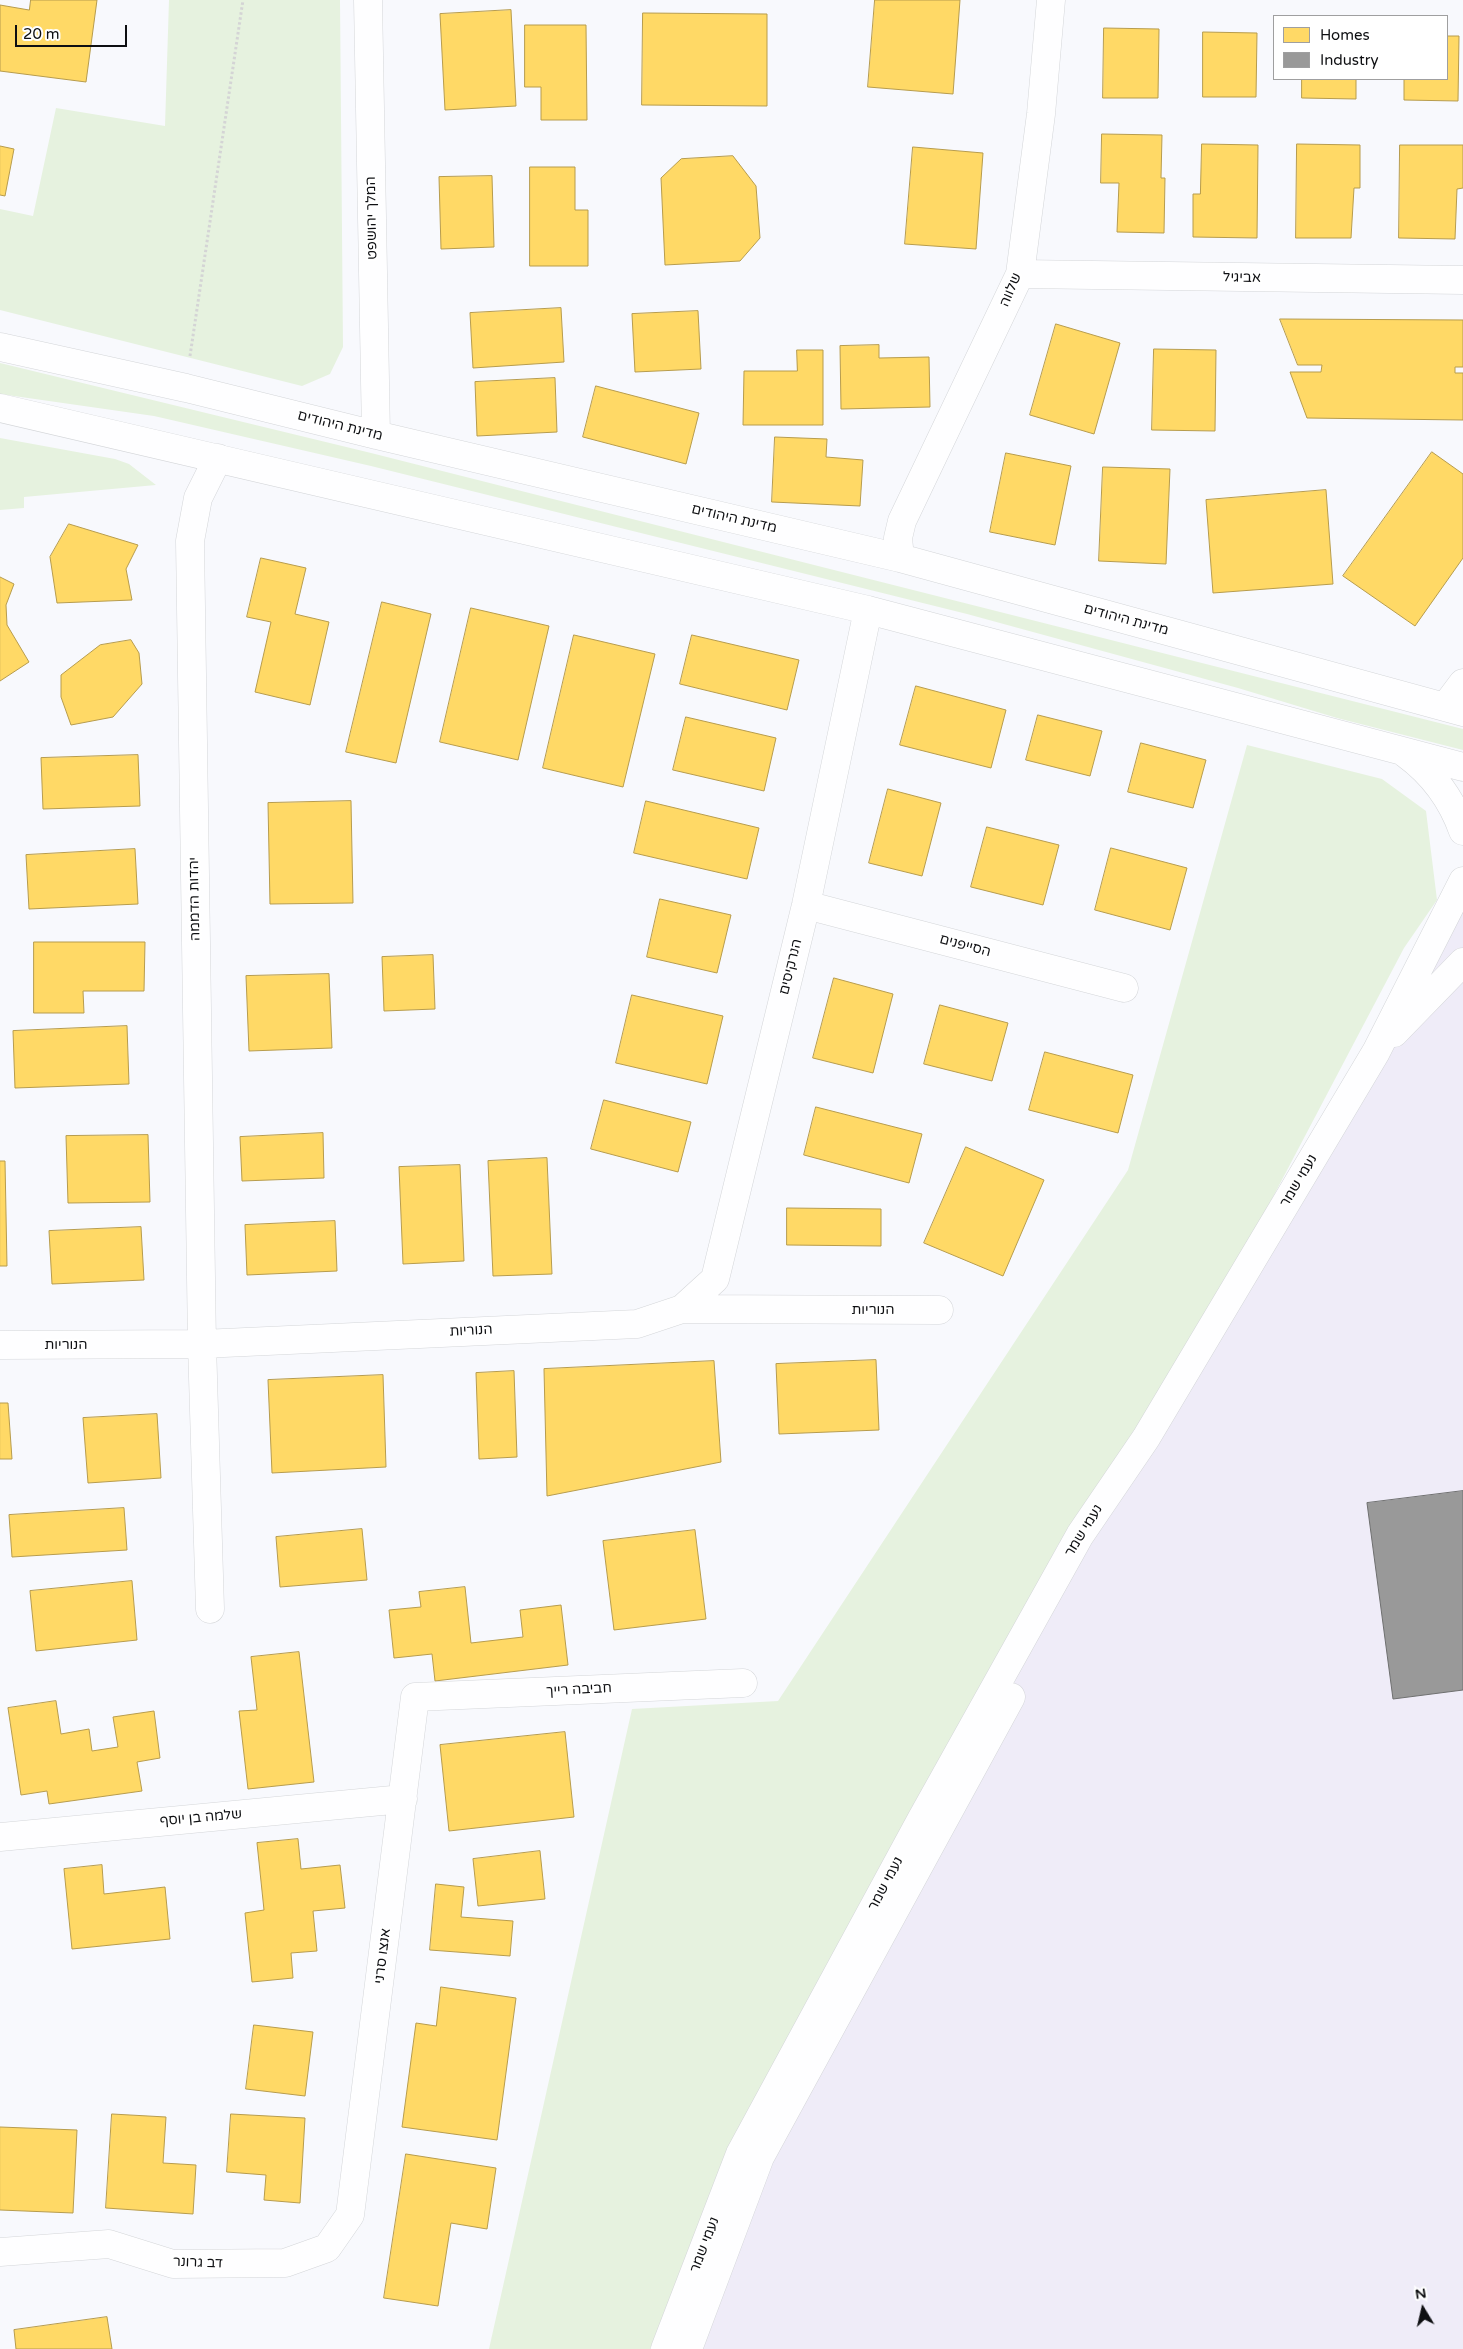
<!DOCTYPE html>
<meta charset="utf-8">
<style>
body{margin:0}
#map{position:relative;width:1463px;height:2349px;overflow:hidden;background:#f8f9fd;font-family:"Varela Round",sans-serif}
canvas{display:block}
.legend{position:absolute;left:1273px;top:15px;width:175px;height:65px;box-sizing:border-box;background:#fff;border:1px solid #9f9fa0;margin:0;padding:6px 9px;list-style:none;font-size:15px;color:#0e0f12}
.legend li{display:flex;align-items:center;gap:10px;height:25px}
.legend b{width:25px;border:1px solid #9f9fa0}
.north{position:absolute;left:1398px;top:2284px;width:50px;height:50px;-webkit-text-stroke:4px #fff;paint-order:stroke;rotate:351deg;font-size:14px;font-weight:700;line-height:20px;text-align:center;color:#0e0f12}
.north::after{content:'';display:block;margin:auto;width:18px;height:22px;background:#0e0f12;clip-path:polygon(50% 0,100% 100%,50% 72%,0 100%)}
.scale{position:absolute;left:15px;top:25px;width:112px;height:22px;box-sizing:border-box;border:2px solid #0e0f12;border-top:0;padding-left:6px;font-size:15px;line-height:18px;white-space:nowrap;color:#0e0f12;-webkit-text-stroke:4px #fff;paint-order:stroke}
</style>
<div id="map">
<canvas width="1463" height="2349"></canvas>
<ul class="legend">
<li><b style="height:14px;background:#ffd966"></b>Homes</li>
<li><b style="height:14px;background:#999"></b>Industry</li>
</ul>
<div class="north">N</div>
<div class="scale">20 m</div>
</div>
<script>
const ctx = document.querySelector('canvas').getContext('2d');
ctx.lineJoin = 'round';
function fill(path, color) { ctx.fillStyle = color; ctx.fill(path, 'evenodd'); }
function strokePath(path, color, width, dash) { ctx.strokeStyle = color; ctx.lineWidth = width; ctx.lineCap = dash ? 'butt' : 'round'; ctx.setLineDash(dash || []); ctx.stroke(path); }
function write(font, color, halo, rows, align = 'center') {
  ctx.font = font + ' "Varela Round",Heebo,sans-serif'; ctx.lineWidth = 5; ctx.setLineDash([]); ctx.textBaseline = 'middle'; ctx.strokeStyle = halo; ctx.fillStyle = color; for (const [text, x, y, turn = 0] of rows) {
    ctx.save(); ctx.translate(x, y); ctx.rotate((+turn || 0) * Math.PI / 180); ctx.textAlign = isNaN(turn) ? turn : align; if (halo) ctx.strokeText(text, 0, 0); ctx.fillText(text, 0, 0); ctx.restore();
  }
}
const commercial = new Path2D(`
 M 1463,881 L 1463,2349 L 665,2349 L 740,2154 Z`);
const green = new Path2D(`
 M 169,0 L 340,0 L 343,347 L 330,374 L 302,386 L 0,310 L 0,209 L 33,216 L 56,108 L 165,126 Z
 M 0,363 L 371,453 L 1463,729 L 1463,750 L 1337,718 L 1238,688 L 967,614 L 371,466 L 154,416 L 0,394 Z
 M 0,438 L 115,459 L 129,464 L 156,485 L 24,497 L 24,508 L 0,510 Z
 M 1247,745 L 1382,779 L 1426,811 L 1437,900 L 1404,948 L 1146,1438 L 1058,1545 L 921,1816 L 740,2145 L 650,2349 L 489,2349 L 632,1709 L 778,1701 L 1128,1170 Z`);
const homes = new Path2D(`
 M 31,0 L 97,0 L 86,82 L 0,71 L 0,5 L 29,10 Z
 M 875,0 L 960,0 L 953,94 L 868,87 Z
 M 511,10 L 516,106 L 445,110 L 440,14 Z
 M 643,13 L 767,14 L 767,106 L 642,105 Z
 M 525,25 L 586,25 L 587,120 L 541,120 L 541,87 L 525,87 Z
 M 1104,28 L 1159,29 L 1158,98 L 1103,98 Z
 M 1203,32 L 1257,33 L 1256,97 L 1203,97 Z
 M 1447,36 L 1459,36 L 1458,101 L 1404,100 L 1404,79 L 1447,79 Z
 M 1302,79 L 1356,79 L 1356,99 L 1302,98 Z
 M 1102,134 L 1162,135 L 1161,178 L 1165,178 L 1164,233 L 1117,232 L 1119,183 L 1101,183 Z
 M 1202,144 L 1258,145 L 1257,238 L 1193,237 L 1193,194 L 1200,194 Z
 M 1297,144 L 1360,145 L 1360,188 L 1354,188 L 1351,238 L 1296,238 Z
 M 1400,145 L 1463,145 L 1463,188 L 1457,189 L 1455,239 L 1399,238 Z
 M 0,146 L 14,149 L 5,196 L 0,195 Z
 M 913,147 L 983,153 L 976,249 L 905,244 Z
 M 733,156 L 756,186 L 760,238 L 740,261 L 665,265 L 661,178 L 681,159 Z
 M 530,167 L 575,167 L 575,210 L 588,210 L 588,266 L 530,266 Z
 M 492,176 L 494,247 L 441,249 L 439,177 Z
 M 561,308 L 564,362 L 473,368 L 470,313 Z
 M 698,311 L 701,369 L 635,372 L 632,314 Z
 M 1280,319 L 1463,320 L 1463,367 L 1455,367 L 1455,373 L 1463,373 L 1463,420 L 1307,418 L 1290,372 L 1321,372 L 1322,365 L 1298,365 Z
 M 1056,324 L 1120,343 L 1094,434 L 1030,415 Z
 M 879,345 L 879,358 L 929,357 L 930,407 L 841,409 L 840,346 Z
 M 1154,349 L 1216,350 L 1215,431 L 1152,430 Z
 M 797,350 L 823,350 L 823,425 L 743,425 L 744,371 L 797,371 Z
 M 555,378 L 557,432 L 477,436 L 475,382 Z
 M 596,386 L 699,413 L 686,464 L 583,437 Z
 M 775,437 L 827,439 L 826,457 L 863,460 L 860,506 L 772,502 Z
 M 1432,452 L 1463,474 L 1463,558 L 1415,626 L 1343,576 Z
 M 1006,453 L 1071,466 L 1055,545 L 990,532 Z
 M 1103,467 L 1170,469 L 1166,564 L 1099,561 Z
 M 1326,490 L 1333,584 L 1213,593 L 1206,500 Z
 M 69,524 L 138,545 L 126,569 L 132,600 L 57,603 L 50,557 Z
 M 261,558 L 306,568 L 295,614 L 329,622 L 310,705 L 255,692 L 271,622 L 247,617 Z
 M 0,577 L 14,584 L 6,605 L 7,625 L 29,662 L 0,681 Z
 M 382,602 L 431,614 L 396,763 L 346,752 Z
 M 471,608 L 549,626 L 518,760 L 440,742 Z
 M 574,635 L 655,654 L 623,787 L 543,768 Z
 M 692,635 L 799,660 L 787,710 L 680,684 Z
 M 131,640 L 139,653 L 142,684 L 113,717 L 71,725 L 61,697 L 61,675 L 100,645 Z
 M 916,686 L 1006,710 L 991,768 L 900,745 Z
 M 1038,715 L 1102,731 L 1090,776 L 1026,760 Z
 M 686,717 L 776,738 L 764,791 L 673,770 Z
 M 1141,743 L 1206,760 L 1193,808 L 1128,792 Z
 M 138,755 L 140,806 L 43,809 L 41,758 Z
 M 888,789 L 941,803 L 922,876 L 869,863 Z
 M 351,801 L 353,903 L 270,904 L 268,803 Z
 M 646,801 L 759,828 L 747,879 L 634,853 Z
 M 987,827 L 1059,845 L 1043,905 L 971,887 Z
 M 1111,848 L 1187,868 L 1170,930 L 1095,910 Z
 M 135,849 L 138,904 L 29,909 L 26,855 Z
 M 660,899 L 731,915 L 717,973 L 647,957 Z
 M 34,942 L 145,942 L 144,991 L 83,991 L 84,1013 L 34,1013 Z
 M 433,955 L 435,1009 L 384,1011 L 382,957 Z
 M 329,974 L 332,1048 L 249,1051 L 246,976 Z
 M 834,978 L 893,994 L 873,1073 L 813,1058 Z
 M 632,995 L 723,1016 L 707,1084 L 616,1063 Z
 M 940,1005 L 1008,1023 L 992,1081 L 924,1064 Z
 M 127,1026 L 129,1084 L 15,1088 L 13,1031 Z
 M 1045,1052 L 1133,1075 L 1118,1133 L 1029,1110 Z
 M 604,1100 L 691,1122 L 678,1172 L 591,1149 Z
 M 816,1107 L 922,1134 L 909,1183 L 804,1155 Z
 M 323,1133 L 324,1178 L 242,1181 L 240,1137 Z
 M 148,1135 L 150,1202 L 68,1203 L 66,1136 Z
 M 966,1147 L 1044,1180 L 1003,1276 L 924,1243 Z
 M 547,1158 L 552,1274 L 493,1276 L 488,1161 Z
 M 0,1161 L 5,1161 L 7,1266 L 0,1266 Z
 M 460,1165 L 464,1261 L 403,1264 L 399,1167 Z
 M 787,1208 L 881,1209 L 881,1246 L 787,1245 Z
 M 335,1221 L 337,1271 L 247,1275 L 245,1225 Z
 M 141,1227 L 144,1280 L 52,1284 L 49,1231 Z
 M 876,1360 L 879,1430 L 779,1434 L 776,1364 Z
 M 714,1361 L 721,1462 L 547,1496 L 544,1369 Z
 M 514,1371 L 517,1457 L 479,1459 L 476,1373 Z
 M 383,1375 L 386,1467 L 272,1473 L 268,1380 Z
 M 0,1403 L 8,1403 L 12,1459 L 0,1459 Z
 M 157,1414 L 161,1478 L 88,1483 L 83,1418 Z
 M 124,1508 L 127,1550 L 12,1557 L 9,1515 Z
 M 362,1529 L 367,1580 L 280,1587 L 276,1537 Z
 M 695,1530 L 706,1619 L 614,1630 L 603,1541 Z
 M 132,1581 L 137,1640 L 36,1651 L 30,1591 Z
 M 465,1587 L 471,1643 L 523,1637 L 520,1610 L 561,1605 L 568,1665 L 435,1681 L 432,1654 L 394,1658 L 389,1610 L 421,1607 L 419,1592 Z
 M 299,1652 L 314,1782 L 248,1789 L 239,1711 L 257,1710 L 251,1657 Z
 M 56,1701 L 61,1734 L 89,1729 L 92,1751 L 118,1747 L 113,1717 L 154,1711 L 160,1758 L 137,1762 L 142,1791 L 49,1804 L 47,1791 L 21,1795 L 8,1708 Z
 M 565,1732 L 574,1817 L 449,1831 L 440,1745 Z
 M 298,1839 L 301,1869 L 340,1865 L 345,1908 L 313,1911 L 317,1951 L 291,1953 L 293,1978 L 252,1982 L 245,1913 L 264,1910 L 257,1843 Z
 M 540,1851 L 545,1899 L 478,1906 L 473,1859 Z
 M 102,1865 L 104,1894 L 165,1887 L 170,1939 L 72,1949 L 64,1869 Z
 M 436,1884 L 464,1887 L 461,1917 L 513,1921 L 510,1956 L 430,1950 Z
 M 441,1987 L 516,1998 L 497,2140 L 402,2127 L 416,2023 L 436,2026 Z
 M 254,2025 L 313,2032 L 305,2096 L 246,2089 Z
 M 112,2114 L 166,2117 L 163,2163 L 196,2165 L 193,2214 L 106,2208 Z
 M 231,2114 L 305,2118 L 300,2203 L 264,2200 L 266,2175 L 227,2172 Z
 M 0,2127 L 77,2130 L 73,2213 L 0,2210 Z
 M 406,2154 L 496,2168 L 487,2229 L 451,2223 L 438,2306 L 384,2298 Z
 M 107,2317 L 112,2349 L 16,2349 L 14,2330 Z`);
const industry = new Path2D(`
 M 1463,1491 L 1463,1690 L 1393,1699 L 1367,1503 Z`);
const path = new Path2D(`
 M 190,356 L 243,0`);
const minor = new Path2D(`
 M 368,0 L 376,435
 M 1020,274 L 1463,280
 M 0,347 L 186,388 L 376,435 L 900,558 L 1463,712
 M 0,408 L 868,610 L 1463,767
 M 900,558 L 898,538 L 902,521 L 1020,274 L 1041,114 L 1051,0
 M 1445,707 L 1463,683
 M 1406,754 C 1432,773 1452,800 1463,831
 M 806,905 L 1124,988
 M 1394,1033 L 1463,962
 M 682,1309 L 715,1279 L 806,905 L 868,610
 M 0,1345 L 202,1344 L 637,1324 L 682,1309 L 939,1310
 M 210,1609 L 202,1344 L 190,541 L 198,498 L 218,458
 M 0,1837 L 403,1799
 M 0,2252 L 109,2244 L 173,2264 L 285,2263 L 327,2248 L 350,2215 L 415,1697 L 743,1683
 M 665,2349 L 740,2154 L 921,1820 L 1080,1535 L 1146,1438 L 1376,1052 L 1463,881
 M 688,2349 L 760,2157 L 1011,1697`);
const streetNames = [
 ["המלך יהושפט",372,218,-91],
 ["אביגיל",1242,278,1],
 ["שלווה",1011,290,-67],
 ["מדינת היהודים",340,426,14],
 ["מדינת היהודים",734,519,13],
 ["מדינת היהודים",1126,620,15],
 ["יהדות הדממה",195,899,-91],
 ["הסייפנים",965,946,15],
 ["הנרקיסים",791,967,-76],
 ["נעמי שמר",1299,1181,-59],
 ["הנוריות",873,1310],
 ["הנוריות",471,1331,-3],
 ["הנוריות",66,1345],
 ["נעמי שמר",1084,1531,-58],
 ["חביבה רייך",579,1690,-3],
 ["שלמה בן יוסף",201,1818,-5],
 ["נעמי שמר",886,1884,-62],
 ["אנצו סרני",383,1956,-83],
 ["נעמי שמר",705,2245,-69],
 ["דב גרונר",198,2263,2]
];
fill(commercial, '#efecf8');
fill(green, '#e6f2df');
fill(homes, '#ffd966');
strokePath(homes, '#b79c4d', 1);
fill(industry, '#999');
strokePath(industry, '#6f7070', 1);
strokePath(minor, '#d4d6d9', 29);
strokePath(path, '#d4d4d5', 3, [2.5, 2.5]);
strokePath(minor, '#fefeff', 28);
write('14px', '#0e0f12', '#fff', streetNames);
</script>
